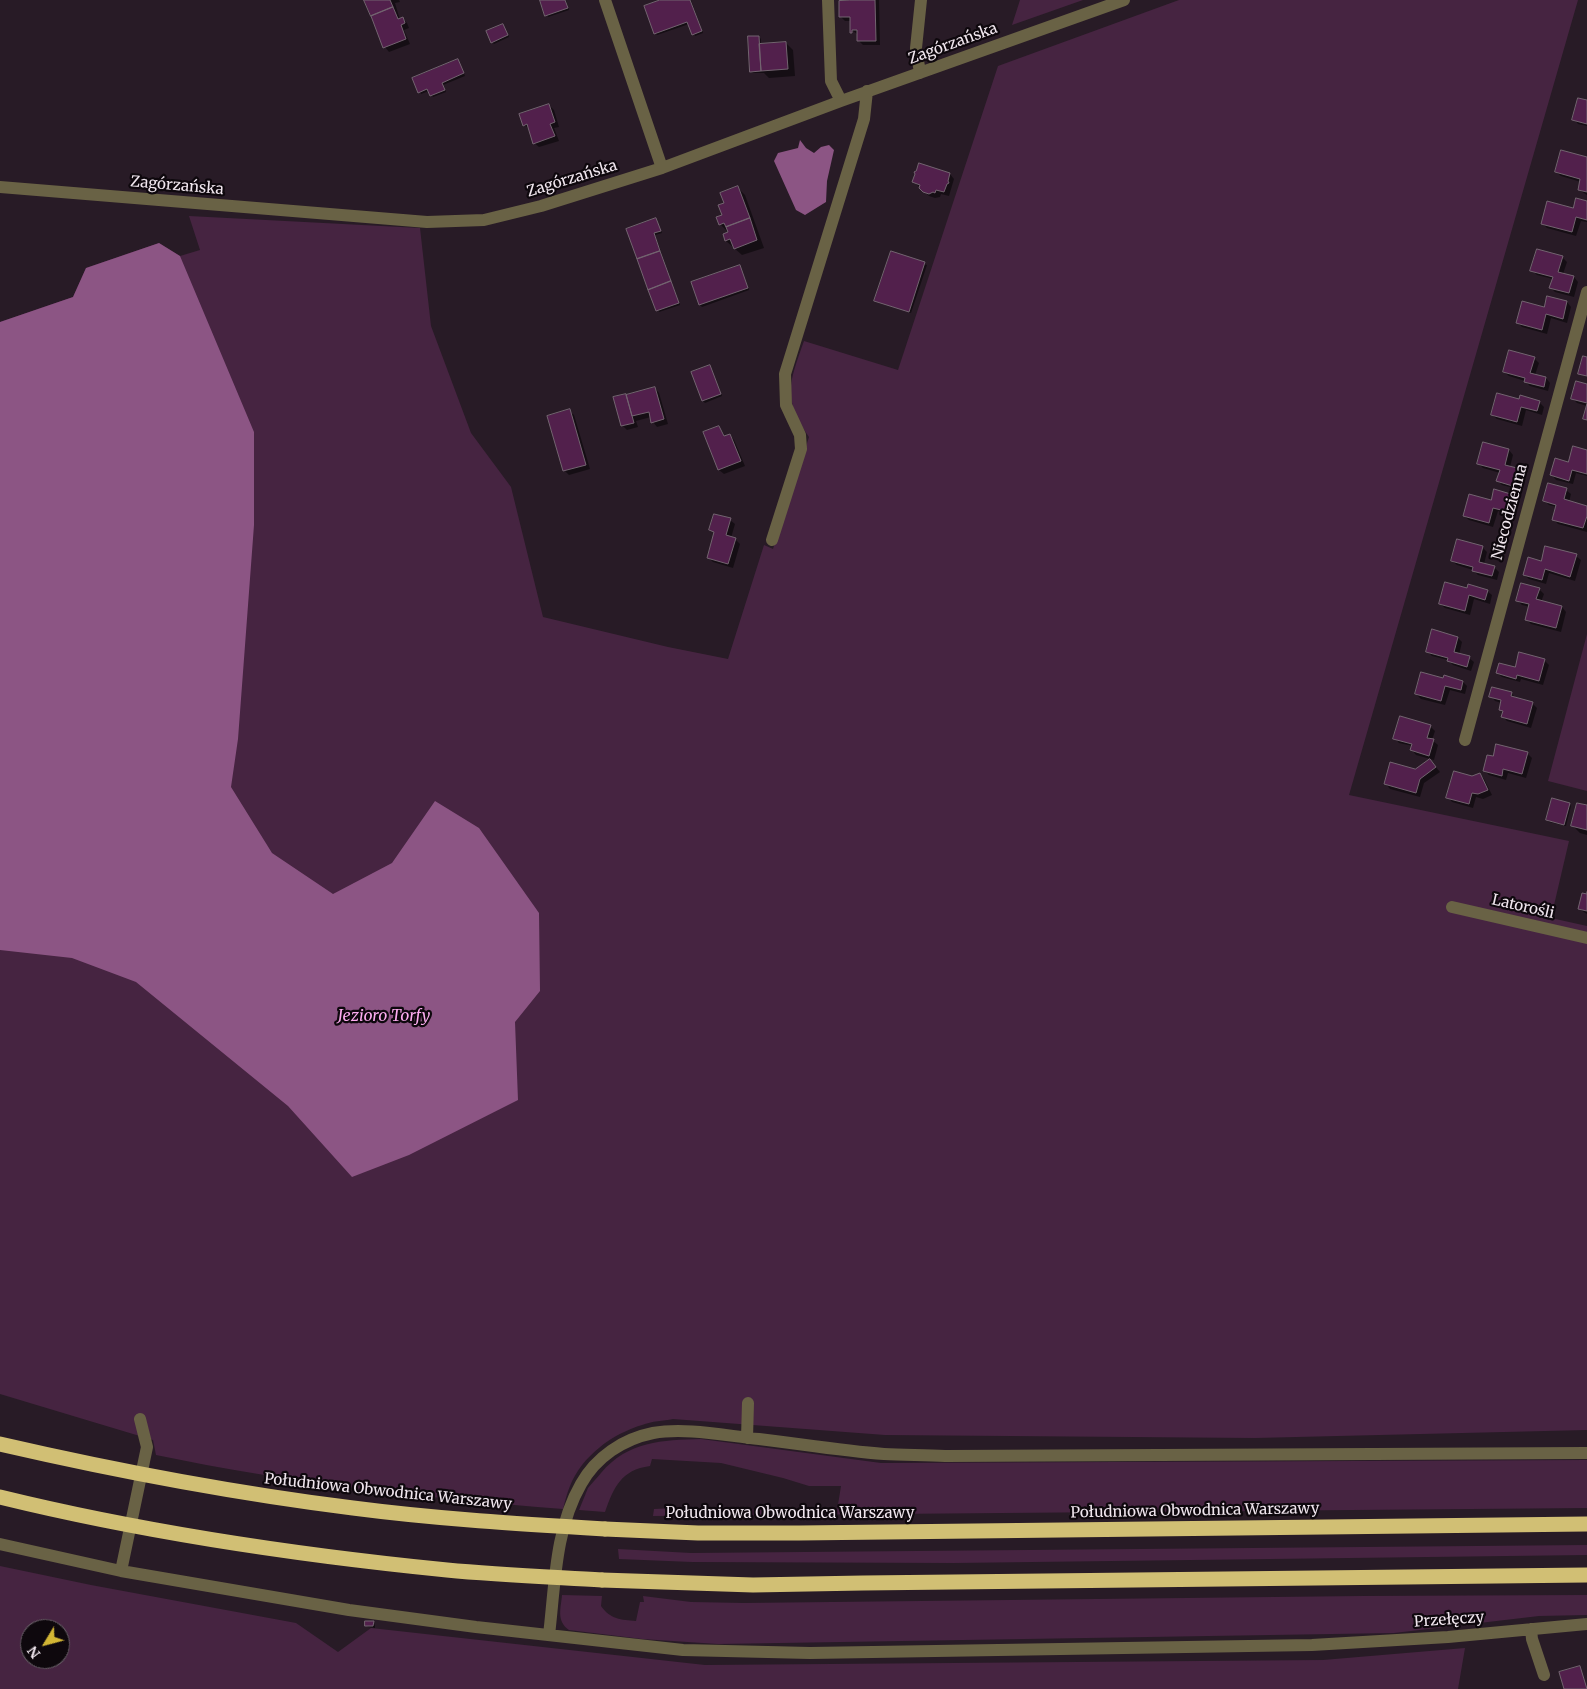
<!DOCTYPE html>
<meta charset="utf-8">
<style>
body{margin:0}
#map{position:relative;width:1587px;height:1689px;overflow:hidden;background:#281b26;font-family:Merriweather,serif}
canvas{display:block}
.north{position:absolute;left:20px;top:1619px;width:50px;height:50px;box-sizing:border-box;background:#0e080d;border:1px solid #686167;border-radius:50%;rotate:233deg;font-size:14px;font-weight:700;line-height:20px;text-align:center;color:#f0e6ee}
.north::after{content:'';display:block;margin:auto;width:18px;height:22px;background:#d3b635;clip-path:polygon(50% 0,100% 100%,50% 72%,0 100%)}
</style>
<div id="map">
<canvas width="1587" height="1689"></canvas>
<div class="north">N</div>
</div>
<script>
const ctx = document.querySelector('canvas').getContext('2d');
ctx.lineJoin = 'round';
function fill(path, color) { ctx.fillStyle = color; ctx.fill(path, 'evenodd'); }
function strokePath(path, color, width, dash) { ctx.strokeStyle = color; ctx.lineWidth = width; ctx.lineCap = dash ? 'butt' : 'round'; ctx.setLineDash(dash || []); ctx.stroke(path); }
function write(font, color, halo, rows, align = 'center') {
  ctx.font = font + ' Merriweather,serif'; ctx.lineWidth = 4.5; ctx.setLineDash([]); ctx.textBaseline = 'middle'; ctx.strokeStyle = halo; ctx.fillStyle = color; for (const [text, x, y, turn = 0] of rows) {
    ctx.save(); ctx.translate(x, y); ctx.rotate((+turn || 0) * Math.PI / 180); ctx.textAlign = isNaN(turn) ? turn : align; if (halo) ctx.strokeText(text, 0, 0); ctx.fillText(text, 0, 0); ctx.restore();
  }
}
const green = new Path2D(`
 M 1020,0 L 1083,0 L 1012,25 Z
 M 1179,0 L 1578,0 L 1349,795 L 1569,841 L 1551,918 L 1587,926 L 1587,1430 L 1255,1438 L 885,1435 L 673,1419 C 663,1421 652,1421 642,1425 C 612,1434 582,1456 570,1486 C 567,1493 565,1501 563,1509 C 426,1498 290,1483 156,1455 L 153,1440 L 0,1394 L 0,322 L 73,297 L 86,268 L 159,243 L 180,256 L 200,250 L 189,216 L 420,228 L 431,326 L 471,433 L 511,487 L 543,617 L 668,647 L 728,659 L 764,545 L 773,549 L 809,437 C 782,399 789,383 804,341 L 898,370 L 998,66 Z
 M 1587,634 L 1587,791 L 1548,781 Z
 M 701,1439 L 881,1463 L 1587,1460 L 1587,1508 L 653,1516 L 654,1509 L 676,1508 L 837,1511 L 841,1486 L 809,1486 L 783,1478 L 721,1463 L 652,1459 L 650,1466 C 621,1470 614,1487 605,1512 L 579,1510 C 582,1503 585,1495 588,1488 C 592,1483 597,1478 601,1473 C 628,1441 662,1440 701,1439 Z
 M 1587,1545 L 1587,1555 L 954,1563 L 692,1562 L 619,1559 L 618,1549 L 691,1553 Z
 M 0,1566 L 91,1585 L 296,1623 L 338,1652 L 371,1628 L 705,1665 L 1323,1660 L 1465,1648 L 1458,1689 L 0,1689 ZM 30,1629 L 60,1629 L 60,1659 L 30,1659 Z
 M 562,1595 L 602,1596 L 601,1606 C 610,1619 621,1620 636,1621 L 640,1602 L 644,1602 L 643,1596 L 691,1602 L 744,1603 L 1362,1596 L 1587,1595 L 1587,1615 L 1539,1616 L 1394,1633 L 718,1644 L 642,1639 L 569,1630 C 556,1621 561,1608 562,1595 Z`);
const water = new Path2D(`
 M 800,140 L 806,148 L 814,153 L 821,147 L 829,145 L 834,150 L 827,181 L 826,202 L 805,215 L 796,210 L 774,161 L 778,153 L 798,148 Z
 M 159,243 L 180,256 L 254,432 L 254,525 L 238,739 L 231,787 L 272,853 L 333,894 L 392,863 L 435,801 L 479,828 L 539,913 L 540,991 L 515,1022 L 518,1100 L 409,1155 L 352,1177 L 288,1106 L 136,982 L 72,958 L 0,950 L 0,322 L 73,297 L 86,268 Z`);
const shadow = new Path2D(`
 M 366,0 L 399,0 L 400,2 L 395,3 L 400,20 L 403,19 L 407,23 L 409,28 L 404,30 L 410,44 L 389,52 L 385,47 Z
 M 540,0 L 566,0 L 569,10 L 548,17 Z
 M 664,0 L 691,0 L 703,33 L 695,36 L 689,24 L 657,35 L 655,33 Z
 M 851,0 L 879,0 L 880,45 L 863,45 L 858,40 L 858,35 L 852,30 L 851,21 L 845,21 L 841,17 Z
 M 503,25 L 509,37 L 494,44 L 492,42 Z
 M 759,37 L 761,39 L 761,45 L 786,43 L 793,50 L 795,76 L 769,78 L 764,73 L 753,73 L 751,71 Z
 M 458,60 L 465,76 L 443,85 L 446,92 L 433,97 L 429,91 L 421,94 L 420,92 Z
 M 1587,101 L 1587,126 L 1578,124 L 1574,119 Z
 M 549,105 L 554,110 L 559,127 L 554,128 L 559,141 L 539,147 L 534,143 L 530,129 L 524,125 Z
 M 1587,158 L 1587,195 L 1579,190 L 1581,182 L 1561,176 L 1556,172 Z
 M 950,174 L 954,179 L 949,196 L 941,194 L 940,197 L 935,198 L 929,196 L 914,182 Z
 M 738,188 L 745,195 L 764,248 L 742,255 L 726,241 L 724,235 L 729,233 L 720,224 L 725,204 Z
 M 1587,202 L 1587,222 L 1581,221 L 1576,236 L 1547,228 L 1542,223 Z
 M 656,220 L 662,233 L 655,235 L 680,305 L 659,312 L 628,230 Z
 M 891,252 L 927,265 L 911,313 L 876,300 Z
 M 1562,257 L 1567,262 L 1563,274 L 1574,277 L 1578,282 L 1574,297 L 1555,292 L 1551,288 L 1553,279 L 1537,275 L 1532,270 Z
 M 741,269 L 749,290 L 702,307 L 700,305 Z
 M 1567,302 L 1571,307 L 1567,323 L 1551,318 L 1547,334 L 1522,327 L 1518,323 L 1545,308 Z
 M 1534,358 L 1539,363 L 1535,375 L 1546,378 L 1550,383 L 1548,391 L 1530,386 L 1525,381 L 1509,376 L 1504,372 Z
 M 710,366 L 722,396 L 705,403 L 703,401 Z
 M 1587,386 L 1587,406 L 1577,403 L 1573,399 Z
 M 655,388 L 659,393 L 668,424 L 657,427 L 653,422 L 651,417 L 636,421 L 638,427 L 627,430 L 622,425 Z
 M 1520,401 L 1539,402 L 1544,407 L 1542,415 L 1526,410 L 1522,426 L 1497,419 L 1492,415 Z
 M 569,411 L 574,415 L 590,469 L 569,475 L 564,470 Z
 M 719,427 L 726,437 L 730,435 L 734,440 L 745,466 L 724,474 L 719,470 L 704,433 Z
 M 1484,444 L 1509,450 L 1513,455 L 1510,467 L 1520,470 L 1525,475 L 1521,490 L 1502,485 L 1498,481 L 1500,473 L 1483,468 L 1479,464 Z
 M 1587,451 L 1587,476 L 1576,473 L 1573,484 L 1556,480 L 1552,475 Z
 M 1566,490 L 1571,494 L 1569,502 L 1587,507 L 1587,532 L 1558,524 L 1554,520 L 1557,507 L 1549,505 L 1544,500 Z
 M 1513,496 L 1518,500 L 1514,516 L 1498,511 L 1493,527 L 1469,520 L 1464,516 L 1492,502 Z
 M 730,520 L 735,524 L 731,538 L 735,539 L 740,544 L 733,568 L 713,562 L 708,557 L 715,534 L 711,530 Z
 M 1482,547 L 1487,552 L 1484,564 L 1494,567 L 1499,572 L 1497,580 L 1478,575 L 1473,570 L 1457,565 L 1452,561 Z
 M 1576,556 L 1581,560 L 1575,581 L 1549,573 L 1546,584 L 1529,579 L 1524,575 L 1542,563 Z
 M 1468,589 L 1487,591 L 1492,595 L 1490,604 L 1474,599 L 1470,615 L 1445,608 L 1440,604 Z
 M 1539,589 L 1544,594 L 1541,602 L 1562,607 L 1566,612 L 1561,632 L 1531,624 L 1526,619 L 1530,607 L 1522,605 L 1517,600 Z
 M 1458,638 L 1462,642 L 1459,655 L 1469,658 L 1474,662 L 1471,671 L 1453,665 L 1448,660 L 1432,656 L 1427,651 Z
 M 1544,660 L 1549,665 L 1543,685 L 1521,679 L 1520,682 L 1502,677 L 1497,673 Z
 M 1443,680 L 1463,682 L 1467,686 L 1465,694 L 1450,690 L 1445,705 L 1421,699 L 1416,694 Z
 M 1511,693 L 1517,699 L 1532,703 L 1537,708 L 1531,728 L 1507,721 L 1502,716 L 1503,713 L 1500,710 L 1502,703 L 1495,701 L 1491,696 Z
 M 1430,726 L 1435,731 L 1432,740 L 1438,745 L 1434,760 L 1416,755 L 1412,750 L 1413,746 L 1399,743 L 1395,738 Z
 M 1527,753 L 1532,758 L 1526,778 L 1508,773 L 1506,780 L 1489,775 L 1484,770 L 1494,758 Z
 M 1430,760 L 1440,772 L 1424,783 L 1420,797 L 1390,789 L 1386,784 L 1415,770 Z
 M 1480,774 L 1484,779 L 1492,795 L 1483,799 L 1476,797 L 1473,808 L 1452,802 L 1448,797 L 1472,778 Z
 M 1569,804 L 1571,806 L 1566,826 L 1549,822 L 1547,820 Z
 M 1587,806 L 1587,835 L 1580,833 L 1573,826 Z
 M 1587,895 L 1587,914 L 1579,909 Z
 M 373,1623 L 375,1625 L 375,1628 L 368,1627 L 366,1625 Z`);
const building = new Path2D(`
 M 364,0 L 390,0 L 393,7 L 371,16 Z
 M 540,0 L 565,0 L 568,8 L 545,16 Z
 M 660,0 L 690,0 L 702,31 L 692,35 L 687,22 L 654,34 L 644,6 Z
 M 850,0 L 875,0 L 876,41 L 857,41 L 857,30 L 852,30 L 852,33 L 850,33 L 850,17 L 839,17 L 839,1 Z
 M 393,7 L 398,19 L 403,17 L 405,23 L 401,25 L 406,39 L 383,48 L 371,16 Z
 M 503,24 L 508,35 L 491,43 L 486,31 Z
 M 748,36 L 759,36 L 761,71 L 750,72 Z
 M 786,42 L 788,69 L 761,71 L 759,44 Z
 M 458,59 L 464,73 L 442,83 L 445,90 L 430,96 L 427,89 L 418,93 L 412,78 Z
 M 1578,98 L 1587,100 L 1587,124 L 1572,120 Z
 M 549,104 L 555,122 L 550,124 L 555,136 L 533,144 L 527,124 L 523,126 L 519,114 Z
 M 1561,150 L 1587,157 L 1587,192 L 1578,190 L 1580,179 L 1555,172 Z
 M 919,163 L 950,173 L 948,181 L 949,183 L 947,184 L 944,192 L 936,190 L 935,193 L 933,192 L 929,194 L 923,192 L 919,188 L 920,185 L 912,182 L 915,174 L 914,172 L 916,171 Z
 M 738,186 L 750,218 L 726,227 L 724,223 L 719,225 L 716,217 L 722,215 L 718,205 L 724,203 L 720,193 Z
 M 1576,198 L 1587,201 L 1587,220 L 1576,217 L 1572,232 L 1541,224 L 1547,201 L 1573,208 Z
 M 656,218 L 661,231 L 654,233 L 660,251 L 637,259 L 626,229 Z
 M 750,218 L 757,240 L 734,249 L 730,239 L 725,241 L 723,234 L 728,232 L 726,227 Z
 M 1537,249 L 1563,256 L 1558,272 L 1574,276 L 1569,293 L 1549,288 L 1553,277 L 1530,271 Z
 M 660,251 L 671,281 L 648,290 L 637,259 Z
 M 891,251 L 925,262 L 909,312 L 874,301 Z
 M 740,265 L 748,288 L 699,305 L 691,282 Z
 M 671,281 L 679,303 L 656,311 L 648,290 Z
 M 1547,296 L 1567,301 L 1563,319 L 1546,314 L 1542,330 L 1516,323 L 1522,301 L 1544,307 Z
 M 1509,350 L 1535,357 L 1530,373 L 1546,377 L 1544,387 L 1524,382 L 1525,378 L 1503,372 Z
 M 1583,356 L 1587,357 L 1587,376 L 1578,374 Z
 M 710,365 L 721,394 L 702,401 L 691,372 Z
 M 1576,381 L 1587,384 L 1587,403 L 1571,399 Z
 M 655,387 L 664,419 L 651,423 L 649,412 L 632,416 L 626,395 Z
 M 1497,393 L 1519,399 L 1520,395 L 1540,401 L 1537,411 L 1521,407 L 1517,422 L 1491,415 Z
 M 626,394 L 634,423 L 621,426 L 613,397 Z
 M 1587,404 L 1587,420 L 1583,419 Z
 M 570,409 L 586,465 L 563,471 L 547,416 Z
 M 719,426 L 724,436 L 730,434 L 741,461 L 718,470 L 703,432 Z
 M 1483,442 L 1509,449 L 1505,465 L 1521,469 L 1516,487 L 1496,481 L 1500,470 L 1477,464 Z
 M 1573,446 L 1587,450 L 1587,474 L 1572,470 L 1569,481 L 1550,475 L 1555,458 L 1568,462 Z
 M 1548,483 L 1567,488 L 1564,499 L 1587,506 L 1587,516 L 1583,528 L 1552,520 L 1556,505 L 1543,501 Z
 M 1494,489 L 1514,495 L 1509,512 L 1493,508 L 1489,523 L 1463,516 L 1469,494 L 1491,500 Z
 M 714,514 L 731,518 L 726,535 L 736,538 L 728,564 L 707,558 L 714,532 L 709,530 Z
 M 1457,539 L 1483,546 L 1479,562 L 1495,566 L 1492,576 L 1472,571 L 1473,567 L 1451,561 Z
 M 1545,546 L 1577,554 L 1570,577 L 1545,569 L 1542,580 L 1523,575 L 1528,557 L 1541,561 Z
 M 1445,582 L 1467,588 L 1468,584 L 1488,590 L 1485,600 L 1469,595 L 1465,611 L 1439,604 Z
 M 1521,583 L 1540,588 L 1536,599 L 1562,606 L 1556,628 L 1525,620 L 1529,604 L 1516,601 Z
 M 1432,629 L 1458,637 L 1454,652 L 1470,656 L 1467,667 L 1447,661 L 1448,658 L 1426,652 Z
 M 1519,652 L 1545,659 L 1539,681 L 1517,675 L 1516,679 L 1496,673 L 1499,663 L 1515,667 Z
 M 1421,672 L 1443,678 L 1444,675 L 1463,681 L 1461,690 L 1445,686 L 1441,701 L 1415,694 Z
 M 1492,687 L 1512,692 L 1511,696 L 1533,702 L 1527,724 L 1501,717 L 1503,711 L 1499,710 L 1501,700 L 1489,697 Z
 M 1400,716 L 1431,725 L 1427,738 L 1434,739 L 1429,756 L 1410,750 L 1412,744 L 1393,739 Z
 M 1496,744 L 1528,752 L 1522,774 L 1503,769 L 1502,776 L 1483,771 L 1487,755 L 1493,756 Z
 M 1430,759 L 1436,767 L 1420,779 L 1416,793 L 1384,784 L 1390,762 L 1415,769 Z
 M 1454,771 L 1472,776 L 1480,773 L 1488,790 L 1478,794 L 1472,793 L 1469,804 L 1446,798 Z
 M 1552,798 L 1570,803 L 1564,825 L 1546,820 Z
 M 1577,803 L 1587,805 L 1587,830 L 1571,826 Z
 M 1587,892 L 1587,911 L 1578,909 L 1582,893 L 1587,894 Z
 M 365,1621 L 374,1621 L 373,1626 L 365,1626 Z
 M 1580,1666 L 1587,1689 L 1564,1689 L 1559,1672 Z`);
const minor = new Path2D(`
 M 605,0 L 662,168
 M 828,0 L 831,81 L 841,101
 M 920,73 L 916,48 L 921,0
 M 0,187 L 427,222 L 484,220 L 541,206 L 662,168 L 841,101 L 1124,0
 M 772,540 L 801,449 L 800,435 L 786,405 L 785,374 L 864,119 L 867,91
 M 1465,740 L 1587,292
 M 1452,907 L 1587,938
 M 747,1438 L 748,1403
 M 0,1544 L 121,1571 L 349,1610 L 476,1627 L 683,1650 L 810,1653 L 1312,1645 L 1448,1637 L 1587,1624
 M 121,1571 L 147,1447 L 140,1419
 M 1531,1629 L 1532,1639 L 1544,1675
 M 549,1635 C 555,1585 555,1529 581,1484 C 596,1457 623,1439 653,1433 C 686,1427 727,1436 759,1439 C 801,1444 842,1451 884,1454 C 904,1455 924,1455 945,1456 L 1587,1453`);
const highway = new Path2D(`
 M 605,1529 L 698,1533 L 799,1533 L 1587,1524
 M 602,1580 L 753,1585 L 863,1583 L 1587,1575`);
const highwayBridge = new Path2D(`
 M 0,1444 C 117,1471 234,1493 353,1508 C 437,1519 521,1524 605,1529
 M 0,1497 C 147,1533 297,1555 447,1570 C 499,1575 551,1577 602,1580`);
const streetNames = [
 ["Zagórzańska",953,44,-20],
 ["Zagórzańska",572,179,-17],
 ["Zagórzańska",177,186,5],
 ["Niecodzienna",1510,512,-75],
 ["Latorośli",1523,907,13],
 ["Południowa Obwodnica Warszawy",388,1492,6],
 ["Południowa Obwodnica Warszawy",1195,1511,-1],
 ["Południowa Obwodnica Warszawy",790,1514],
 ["Przełęczy",1449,1620,-4]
];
const waterNames = [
 ["Jezioro Torfy",384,1016]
];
fill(green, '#462441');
fill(water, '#8c5584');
fill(shadow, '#0007');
fill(building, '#52204c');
strokePath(building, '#736470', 1);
strokePath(minor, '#696245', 12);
strokePath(highway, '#d1bf74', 15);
strokePath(highwayBridge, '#d1bf74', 15);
write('15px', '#f0e6ee', '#0e080d', streetNames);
write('italic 16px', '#fdacf0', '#0e080d', waterNames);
</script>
